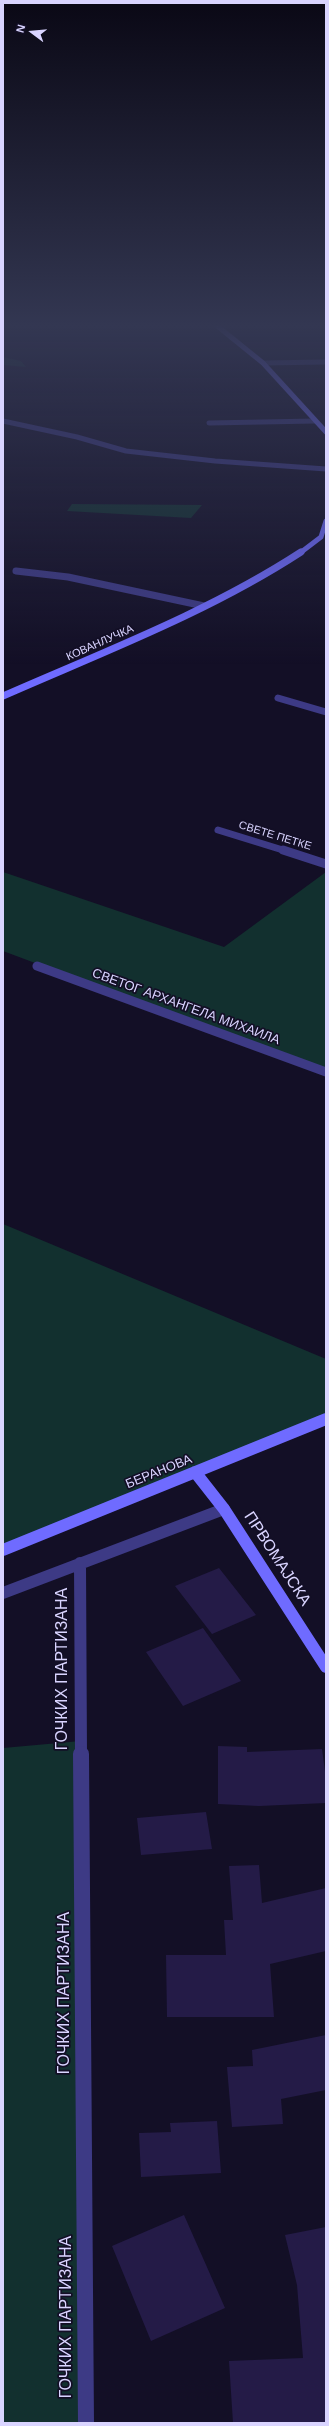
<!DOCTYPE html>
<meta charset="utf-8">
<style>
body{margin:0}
#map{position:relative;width:329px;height:2426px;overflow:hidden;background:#130f26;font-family:Helvetica,sans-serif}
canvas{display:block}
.frame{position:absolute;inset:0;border:4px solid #d9d4ff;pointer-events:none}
.north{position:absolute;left:12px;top:12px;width:40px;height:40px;-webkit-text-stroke:3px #130f26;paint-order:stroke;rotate:286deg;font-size:11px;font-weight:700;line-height:16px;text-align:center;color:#d9d4ff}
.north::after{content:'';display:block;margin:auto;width:14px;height:18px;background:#d9d4ff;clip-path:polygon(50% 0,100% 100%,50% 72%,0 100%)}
</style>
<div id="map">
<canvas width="329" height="2426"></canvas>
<div class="frame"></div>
<div class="north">N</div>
</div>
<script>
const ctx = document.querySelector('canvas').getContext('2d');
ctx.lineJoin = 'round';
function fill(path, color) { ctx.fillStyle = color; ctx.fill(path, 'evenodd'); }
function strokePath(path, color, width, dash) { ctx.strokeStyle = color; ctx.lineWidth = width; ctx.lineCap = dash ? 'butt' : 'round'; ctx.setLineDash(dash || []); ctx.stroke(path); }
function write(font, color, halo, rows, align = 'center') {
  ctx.font = font + ' Helvetica,sans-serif'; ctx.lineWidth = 3.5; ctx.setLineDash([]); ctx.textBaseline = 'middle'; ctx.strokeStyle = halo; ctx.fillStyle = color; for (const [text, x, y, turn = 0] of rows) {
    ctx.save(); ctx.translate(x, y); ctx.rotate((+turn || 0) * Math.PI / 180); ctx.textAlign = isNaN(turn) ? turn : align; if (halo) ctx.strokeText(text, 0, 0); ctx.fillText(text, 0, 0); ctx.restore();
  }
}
const green = new Path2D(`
 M 3,357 L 21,361 L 26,367 L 3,365 Z
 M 72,504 L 202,505 L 191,518 L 67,511 Z
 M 3,872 L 224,947 L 326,872 L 326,1072 L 3,951 Z
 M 3,1224 L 326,1359 L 326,1419 L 3,1550 Z
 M 81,1741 L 86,2423 L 3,2423 L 3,1748 Z`);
const building = new Path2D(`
 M 219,1568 L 256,1615 L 212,1634 L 175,1586 Z
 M 203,1628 L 241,1681 L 183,1706 L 146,1652 Z
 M 218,1746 L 247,1747 L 247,1752 L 322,1749 L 326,1779 L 326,1803 L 259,1806 L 218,1804 Z
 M 206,1812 L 212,1849 L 141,1855 L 137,1818 Z
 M 259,1865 L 262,1903 L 326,1888 L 326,1951 L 270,1964 L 274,2017 L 167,2017 L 166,1955 L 226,1955 L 224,1920 L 233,1920 L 229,1866 Z
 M 326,2035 L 326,2090 L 281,2099 L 283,2124 L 232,2127 L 227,2067 L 253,2066 L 252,2050 Z
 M 217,2121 L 221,2173 L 141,2177 L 139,2133 L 171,2132 L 170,2123 Z
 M 184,2215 L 225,2308 L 151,2341 L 112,2246 Z
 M 326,2227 L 326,2423 L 233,2423 L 229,2361 L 303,2358 L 297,2285 L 285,2235 Z`);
const laneFar1 = new Path2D(`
 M 218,830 L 286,851`);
const lane = new Path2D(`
 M 283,850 L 326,864
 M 37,966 L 326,1072`);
const streetFar3 = new Path2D(`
 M 263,363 L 326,362
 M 3,421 L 77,437 L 126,451 L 215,461 L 326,469
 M 209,423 L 315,421`);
const streetFar2 = new Path2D(`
 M 16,571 L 68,577 L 204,606
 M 278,698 L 326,712`);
const streetFar1 = new Path2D(`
 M 80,1563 L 81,1755
 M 3,1593 L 224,1509`);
const street = new Path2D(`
 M 81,1754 L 86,2423`);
const secondaryFar2 = new Path2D(`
 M 216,325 L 263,363 L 326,432
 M 300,553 L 321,537 L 326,521`);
const secondaryFar1 = new Path2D(`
 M 3,696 C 103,652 209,612 301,552`);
const secondary = new Path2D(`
 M 195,1472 L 224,1509 L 326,1667
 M 3,1550 L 326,1419`);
const farStreetnames = [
 ["КОВАНЛУЧКА",100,643,-24],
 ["СВЕТЕ ПЕТКЕ",275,836,17]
];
const streetNames = [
 ["СВЕТОГ АРХАНГЕЛА МИХАИЛА",186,1007,20],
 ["БЕРАНОВА",159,1472,-22]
];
const nearStreetnames = [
 ["ПРВОМАЈСКА",277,1559,57],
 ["ГОЧКИХ ПАРТИЗАНА",63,1669,-90],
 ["ГОЧКИХ ПАРТИЗАНА",65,1993,-90],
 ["ГОЧКИХ ПАРТИЗАНА",67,2317,-90]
];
fill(green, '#12302f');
fill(building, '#241b47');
strokePath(laneFar1, '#3d3a85', 7);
strokePath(lane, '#3d3a85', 9);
strokePath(streetFar3, '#3d3a85', 5);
strokePath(streetFar2, '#3d3a85', 7);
strokePath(streetFar1, '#3d3a85', 12);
strokePath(street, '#3d3a85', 16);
strokePath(secondaryFar2, '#6f6bff', 5);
strokePath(secondaryFar1, '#6f6bff', 7);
strokePath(secondary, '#6f6bff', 12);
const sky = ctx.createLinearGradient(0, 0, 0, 665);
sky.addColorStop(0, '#0a0815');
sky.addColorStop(0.49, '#333752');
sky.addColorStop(1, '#33375200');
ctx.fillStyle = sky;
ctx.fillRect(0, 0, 329, 665);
write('11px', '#d9d4ff', '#130f26', farStreetnames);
write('13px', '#d9d4ff', '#130f26', streetNames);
write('16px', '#d9d4ff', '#130f26', nearStreetnames);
</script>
